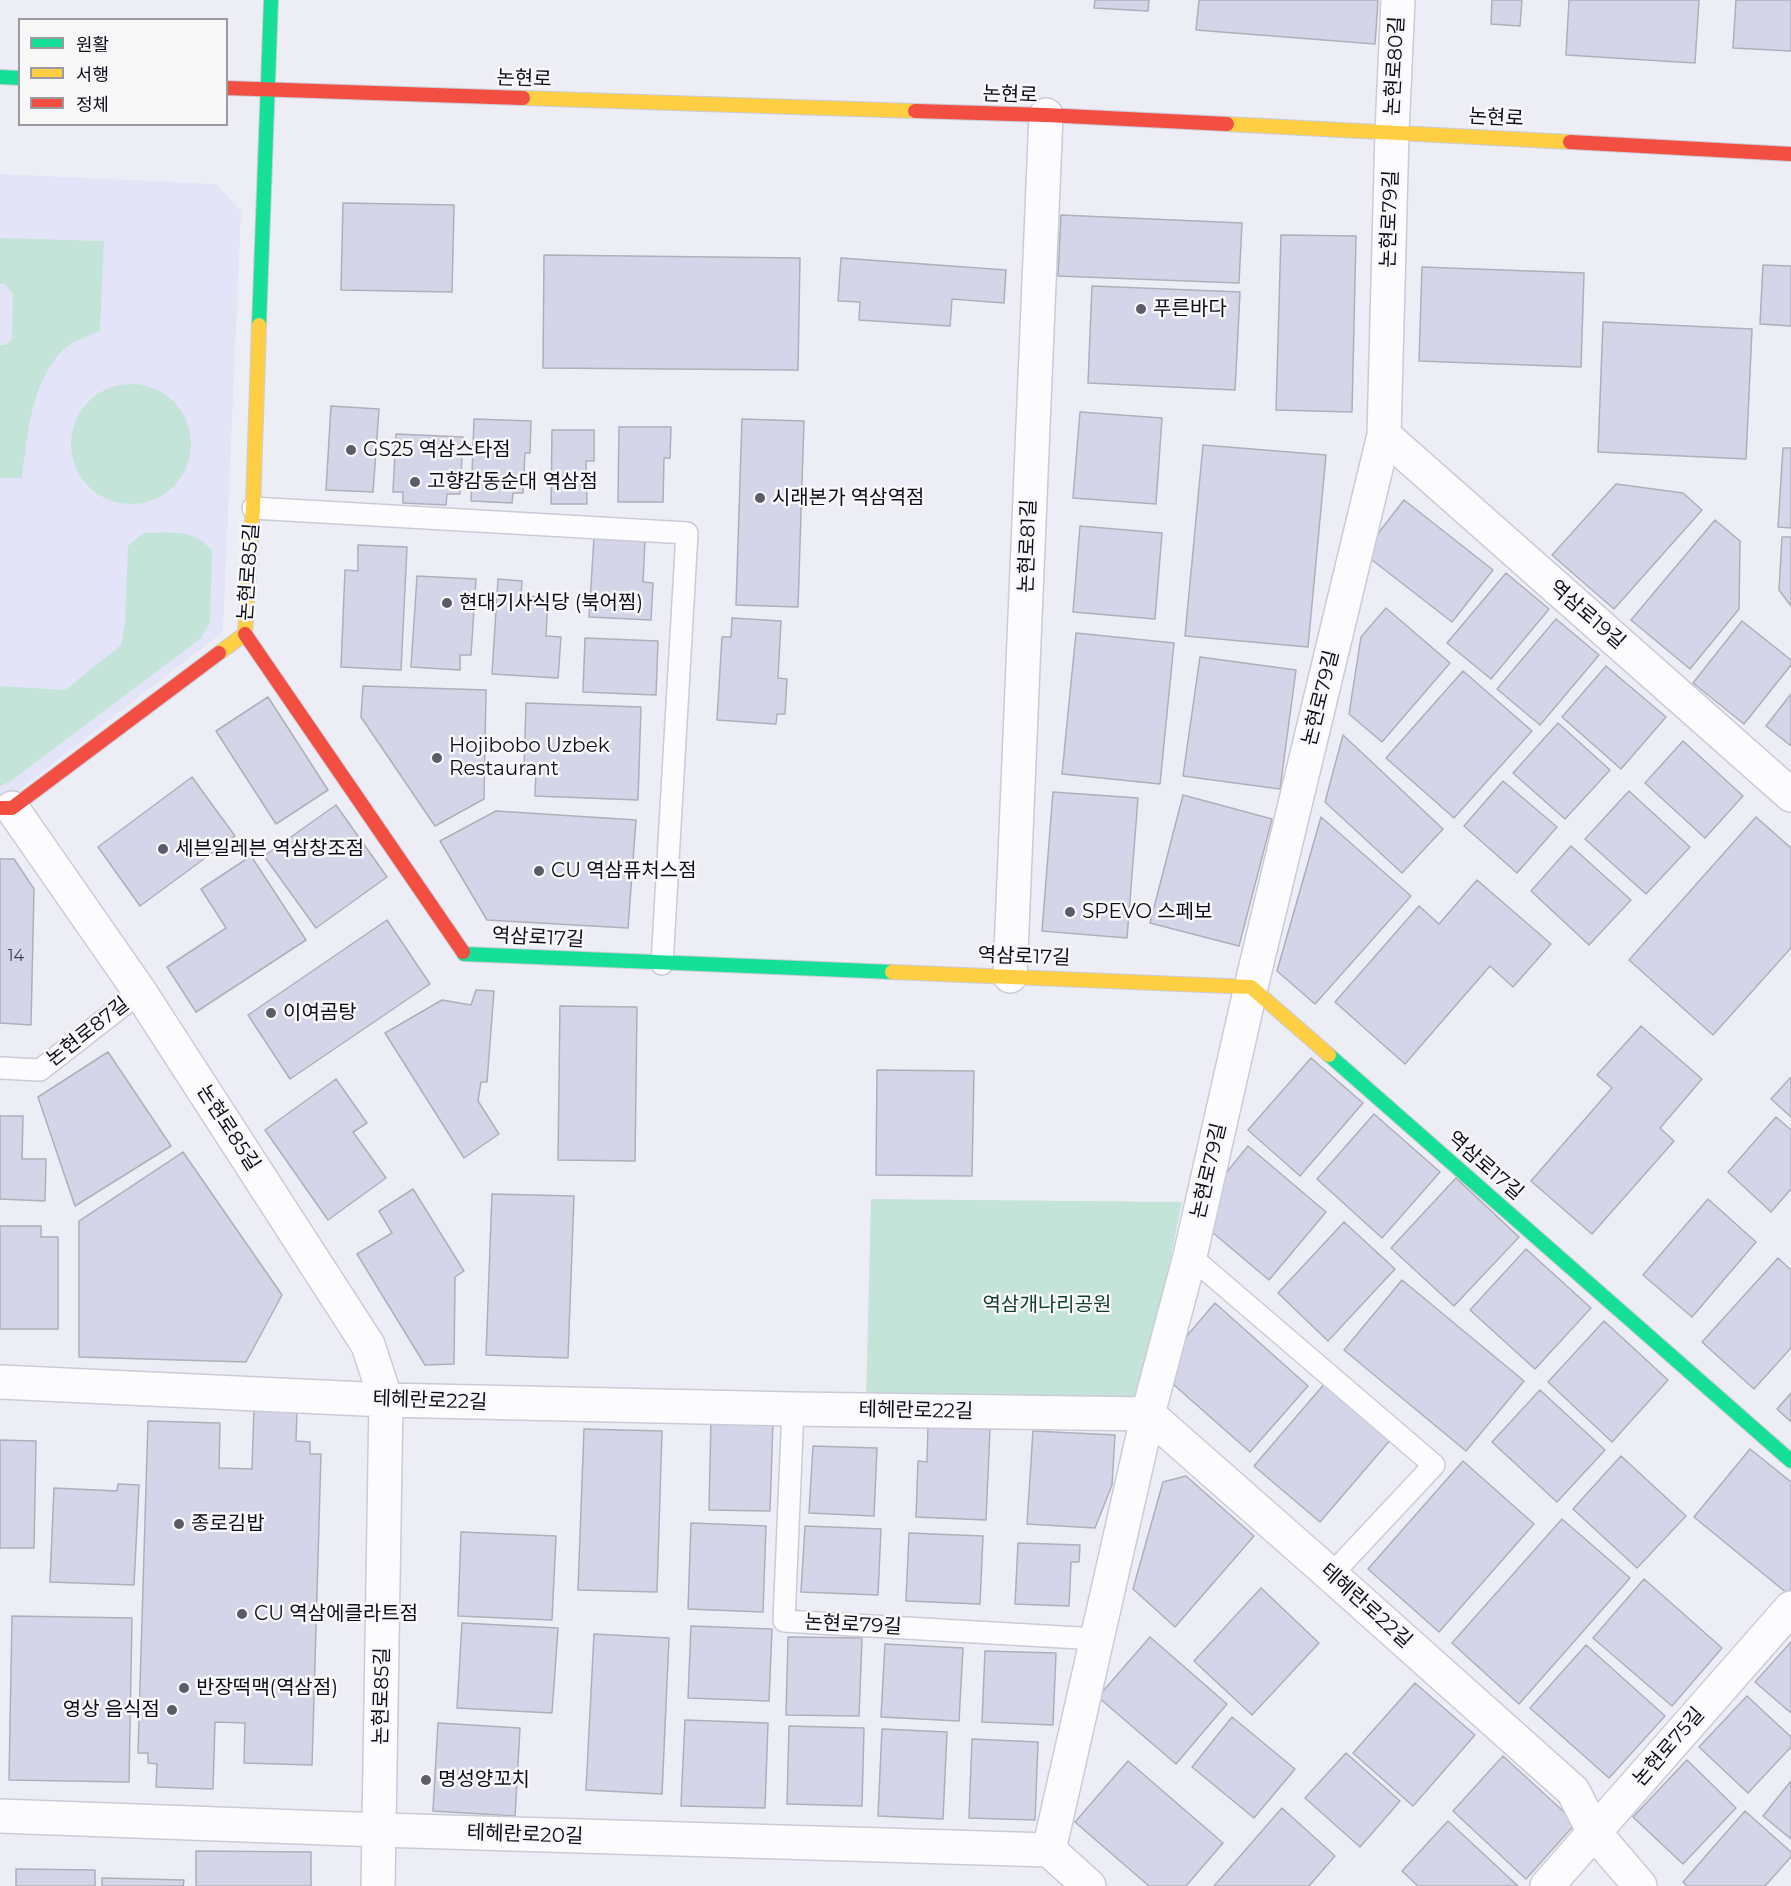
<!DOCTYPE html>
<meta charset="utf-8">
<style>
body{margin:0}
#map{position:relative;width:1791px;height:1886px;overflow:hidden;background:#ededf6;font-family:Montserrat,"Noto Sans KR",sans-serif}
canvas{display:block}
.legend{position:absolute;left:18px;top:18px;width:210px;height:108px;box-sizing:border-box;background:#f8f8f8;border:2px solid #9a9aa0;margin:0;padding:8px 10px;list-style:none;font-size:18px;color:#0e0d1b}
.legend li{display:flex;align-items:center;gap:12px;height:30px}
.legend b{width:30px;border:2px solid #9a9aa0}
</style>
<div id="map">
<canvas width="1791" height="1886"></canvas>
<ul class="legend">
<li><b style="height:8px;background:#16e098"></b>원활</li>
<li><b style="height:8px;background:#ffcf43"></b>서행</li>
<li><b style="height:8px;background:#f24e42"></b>정체</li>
</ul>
</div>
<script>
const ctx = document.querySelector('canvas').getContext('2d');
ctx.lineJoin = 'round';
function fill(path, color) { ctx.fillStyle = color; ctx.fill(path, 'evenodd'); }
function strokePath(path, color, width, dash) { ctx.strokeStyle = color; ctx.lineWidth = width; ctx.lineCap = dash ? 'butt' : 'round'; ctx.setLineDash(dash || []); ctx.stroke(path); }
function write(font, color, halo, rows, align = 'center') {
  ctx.font = font + ' Montserrat,"Noto Sans KR",sans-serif'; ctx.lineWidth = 5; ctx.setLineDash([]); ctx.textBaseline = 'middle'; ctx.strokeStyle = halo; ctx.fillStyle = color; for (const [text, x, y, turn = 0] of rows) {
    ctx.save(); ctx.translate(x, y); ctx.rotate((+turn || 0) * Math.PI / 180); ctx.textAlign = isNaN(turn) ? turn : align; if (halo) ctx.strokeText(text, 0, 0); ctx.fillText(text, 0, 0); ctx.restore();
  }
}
const built = new Path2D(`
 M 0,174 L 216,184 L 241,211 L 223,632 L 15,793 L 0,793 Z`);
const green = new Path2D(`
 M 0,238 L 104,241 L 100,331 C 91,335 82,338 74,342 C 32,368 28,433 22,478 L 0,478 L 0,345 L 5,345 L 12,339 L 13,294 L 5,284 L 0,284 Z
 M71 444a60 60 0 1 1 120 0a60 60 0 1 1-120 0Z
 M 143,533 C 170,533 194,528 212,551 L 210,622 L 201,638 L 9,782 L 0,786 L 0,686 L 65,690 L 121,645 L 125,623 L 128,546 Z
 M 871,1199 L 1182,1202 L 1139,1413 L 866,1401 Z`);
const building = new Path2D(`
 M 1095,0 L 1149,0 L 1148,11 L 1094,8 Z
 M 1199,0 L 1378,0 L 1375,44 L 1196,30 Z
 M 1492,0 L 1522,0 L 1520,26 L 1491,24 Z
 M 1569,0 L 1699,0 L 1695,63 L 1566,55 Z
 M 1736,0 L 1791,0 L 1791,51 L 1733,48 Z
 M 343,203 L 454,205 L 452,292 L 341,290 Z
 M 1061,215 L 1242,223 L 1239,283 L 1058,276 Z
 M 1281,235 L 1356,236 L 1352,412 L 1276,410 Z
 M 544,255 L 800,258 L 798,370 L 543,368 Z
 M 841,258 L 1006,270 L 1004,303 L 952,299 L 950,326 L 859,320 L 860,302 L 838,301 Z
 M 1763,265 L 1791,266 L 1791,326 L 1760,324 Z
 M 1422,267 L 1584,273 L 1581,367 L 1419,361 Z
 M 1092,286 L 1240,292 L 1235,390 L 1088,383 Z
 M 1603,322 L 1752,329 L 1746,459 L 1598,452 Z
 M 331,406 L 379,409 L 373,492 L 326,490 Z
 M 1080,412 L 1162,418 L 1156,504 L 1073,498 Z
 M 474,419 L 531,421 L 530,453 L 525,453 L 523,493 L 513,493 L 512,503 L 471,501 Z
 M 742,419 L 804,421 L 798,607 L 736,605 Z
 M 619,427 L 671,427 L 670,458 L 664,458 L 663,502 L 618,502 Z
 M 552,430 L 594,430 L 594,461 L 586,461 L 587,504 L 551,504 Z
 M 396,434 L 463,437 L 460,494 L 447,494 L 446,505 L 403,503 L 403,492 L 393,492 Z
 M 1203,445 L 1326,455 L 1308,647 L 1185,636 Z
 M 1783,448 L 1791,448 L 1791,528 L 1778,527 Z
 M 1616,484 L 1683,493 L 1702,510 L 1614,609 L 1552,555 Z
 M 1404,500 L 1493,570 L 1452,622 L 1363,553 Z
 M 1715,520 L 1740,541 L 1739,609 L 1690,669 L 1631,620 Z
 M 1080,526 L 1162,533 L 1155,619 L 1073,612 Z
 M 1782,537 L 1791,537 L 1791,606 L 1779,590 Z
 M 594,538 L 645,541 L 643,582 L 653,583 L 651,620 L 589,617 Z
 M 358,545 L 407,547 L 401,670 L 341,667 L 345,570 L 358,571 Z
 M 1506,573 L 1549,609 L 1491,679 L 1447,643 Z
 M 417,576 L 476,579 L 471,655 L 460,655 L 460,670 L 411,667 Z
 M 498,579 L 522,581 L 521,596 L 548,597 L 546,636 L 561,637 L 558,678 L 492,674 Z
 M 1386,608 L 1450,663 L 1382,742 L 1349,714 L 1361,637 Z
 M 732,618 L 781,621 L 778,678 L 787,679 L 785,714 L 777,714 L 776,724 L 717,720 L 722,637 L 731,637 Z
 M 1556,619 L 1599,655 L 1540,725 L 1497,689 Z
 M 1742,621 L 1791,660 L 1791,665 L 1744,724 L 1693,683 Z
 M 1076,633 L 1174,643 L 1160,784 L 1062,774 Z
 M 585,638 L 658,641 L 656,695 L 583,692 Z
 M 1200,657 L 1296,670 L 1280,789 L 1183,776 Z
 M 1606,666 L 1666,717 L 1621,769 L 1562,717 Z
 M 1463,671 L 1532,731 L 1454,818 L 1386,758 Z
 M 363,686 L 486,690 L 484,799 L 435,826 L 361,717 Z
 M 1791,694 L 1791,746 L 1766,726 Z
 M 268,697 L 328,790 L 276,824 L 216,731 Z
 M 526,703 L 641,707 L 638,800 L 535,796 L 536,770 L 524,770 Z
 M 1558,723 L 1610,770 L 1565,819 L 1513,773 Z
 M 1343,735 L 1443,829 L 1402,873 L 1325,802 Z
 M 1683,741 L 1743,796 L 1705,838 L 1645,783 Z
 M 192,777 L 235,836 L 140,906 L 98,847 Z
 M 1503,781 L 1557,827 L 1517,873 L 1464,826 Z
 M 1629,791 L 1690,847 L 1646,894 L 1585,839 Z
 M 1053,792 L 1138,798 L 1127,938 L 1042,931 Z
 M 1183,795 L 1272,819 L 1239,946 L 1150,923 Z
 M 336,805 L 387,877 L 316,928 L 264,856 Z
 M 496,811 L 636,820 L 628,928 L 487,920 L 440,841 Z
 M 1321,817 L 1411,896 L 1315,1004 L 1277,971 Z
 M 1756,817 L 1791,848 L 1791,948 L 1713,1035 L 1629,960 Z
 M 1571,846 L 1631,900 L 1589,945 L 1531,891 Z
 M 251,856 L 306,940 L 196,1012 L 167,967 L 226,928 L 201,889 Z
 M 0,859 L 14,859 L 34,889 L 31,1025 L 0,1023 Z
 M 1477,880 L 1551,944 L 1513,987 L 1490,966 L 1405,1064 L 1335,1002 L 1419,906 L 1439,924 Z
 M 387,920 L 430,984 L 290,1079 L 248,1015 Z
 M 476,990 L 494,991 L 487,1082 L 481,1082 L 478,1101 L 499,1134 L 464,1158 L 385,1033 L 442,1000 L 471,1005 Z
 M 560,1006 L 637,1007 L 635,1161 L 558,1160 Z
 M 1641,1026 L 1702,1079 L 1660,1128 L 1674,1141 L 1592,1234 L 1531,1181 L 1612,1088 L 1597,1075 Z
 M 108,1052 L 171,1146 L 75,1206 L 38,1097 Z
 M 1311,1058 L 1363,1103 L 1300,1176 L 1248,1130 Z
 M 877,1070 L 974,1071 L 972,1176 L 876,1175 Z
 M 1791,1077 L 1791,1117 L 1771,1099 Z
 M 336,1079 L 367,1123 L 353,1132 L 386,1178 L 328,1220 L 265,1130 Z
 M 1374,1114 L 1440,1172 L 1382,1238 L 1317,1179 Z
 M 0,1116 L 23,1116 L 22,1159 L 46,1159 L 45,1201 L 0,1199 Z
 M 1776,1117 L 1791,1130 L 1791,1189 L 1771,1212 L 1728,1172 Z
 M 1248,1146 L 1326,1212 L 1269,1280 L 1212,1232 L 1217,1184 Z
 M 183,1152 L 282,1295 L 246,1362 L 79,1357 L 79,1221 Z
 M 1456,1178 L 1519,1237 L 1454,1306 L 1391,1248 Z
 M 413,1189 L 464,1271 L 455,1277 L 454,1364 L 425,1365 L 357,1254 L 392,1233 L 379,1211 Z
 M 492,1194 L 574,1196 L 568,1358 L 486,1355 Z
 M 1708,1199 L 1756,1242 L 1692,1317 L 1643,1275 Z
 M 1344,1222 L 1395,1269 L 1328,1341 L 1278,1293 Z
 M 0,1226 L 41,1226 L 41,1237 L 58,1237 L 58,1329 L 0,1329 Z
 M 1526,1249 L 1591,1308 L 1535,1369 L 1470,1310 Z
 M 1778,1258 L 1791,1270 L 1791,1348 L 1754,1389 L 1702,1342 Z
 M 1402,1280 L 1524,1381 L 1466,1451 L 1344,1350 Z
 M 1215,1303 L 1308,1386 L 1250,1452 L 1174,1385 L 1179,1345 Z
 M 1604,1321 L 1668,1380 L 1612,1442 L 1548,1382 Z
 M 1326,1382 L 1392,1438 L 1320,1522 L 1254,1466 Z
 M 1540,1390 L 1605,1450 L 1557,1502 L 1492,1442 Z
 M 1791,1393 L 1791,1422 L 1777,1409 Z
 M 254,1408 L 297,1409 L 296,1441 L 310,1442 L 310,1454 L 321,1454 L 312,1765 L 244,1763 L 245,1723 L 215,1722 L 213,1789 L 156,1787 L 157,1764 L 148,1763 L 148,1753 L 138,1753 L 148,1421 L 220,1423 L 219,1468 L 252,1469 Z
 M 711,1419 L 773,1421 L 770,1511 L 709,1510 Z
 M 928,1427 L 990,1429 L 986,1520 L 916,1517 L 918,1461 L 927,1462 Z
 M 584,1429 L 662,1431 L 657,1592 L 578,1590 Z
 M 1033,1431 L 1115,1435 L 1112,1485 L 1095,1528 L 1027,1524 Z
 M 0,1440 L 36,1441 L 34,1548 L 0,1548 Z
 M 813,1446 L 877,1448 L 874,1516 L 809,1513 Z
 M 1750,1449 L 1791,1482 L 1791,1590 L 1788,1594 L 1694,1517 Z
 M 1621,1456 L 1686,1516 L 1637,1568 L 1573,1509 Z
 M 1463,1461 L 1534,1524 L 1439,1632 L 1368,1569 Z
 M 1186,1476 L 1254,1536 L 1175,1627 L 1133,1589 L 1163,1482 Z
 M 118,1484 L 139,1485 L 134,1585 L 50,1582 L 54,1488 L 117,1491 Z
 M 1562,1519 L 1630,1578 L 1519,1704 L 1452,1643 Z
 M 691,1523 L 766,1526 L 763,1612 L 688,1609 Z
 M 805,1526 L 881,1529 L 878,1595 L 801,1592 Z
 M 461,1532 L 556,1536 L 552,1620 L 458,1616 Z
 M 909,1533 L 983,1536 L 980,1604 L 906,1601 Z
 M 1018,1543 L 1080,1545 L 1079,1562 L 1071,1562 L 1069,1606 L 1015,1604 Z
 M 1644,1579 L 1722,1648 L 1672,1706 L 1593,1638 Z
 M 1261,1588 L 1319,1643 L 1252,1715 L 1194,1661 Z
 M 12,1616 L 132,1618 L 129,1782 L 9,1780 Z
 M 462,1623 L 558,1628 L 552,1713 L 457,1708 Z
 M 691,1626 L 772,1629 L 769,1701 L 688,1698 Z
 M 594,1634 L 669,1638 L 662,1794 L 586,1790 Z
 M 788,1637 L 862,1638 L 859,1716 L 786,1715 Z
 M 1150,1637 L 1227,1704 L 1176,1764 L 1098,1697 Z
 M 1791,1642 L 1791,1713 L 1755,1682 Z
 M 885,1644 L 963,1648 L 959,1721 L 881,1717 Z
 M 1586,1645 L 1665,1716 L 1609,1778 L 1530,1708 Z
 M 985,1651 L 1056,1653 L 1053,1725 L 982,1722 Z
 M 1415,1683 L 1475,1735 L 1413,1806 L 1353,1753 Z
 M 1747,1696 L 1791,1737 L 1791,1747 L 1748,1793 L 1699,1747 Z
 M 1232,1717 L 1295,1769 L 1254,1818 L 1192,1767 Z
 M 685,1720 L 768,1723 L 765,1808 L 681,1806 Z
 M 438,1723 L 520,1728 L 515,1816 L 433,1811 Z
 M 789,1726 L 864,1728 L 862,1806 L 787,1804 Z
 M 882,1729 L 947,1732 L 943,1819 L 878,1816 Z
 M 972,1739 L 1038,1742 L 1035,1820 L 969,1818 Z
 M 1346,1753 L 1400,1801 L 1360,1847 L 1305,1798 Z
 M 1503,1756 L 1576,1823 L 1526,1879 L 1453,1811 Z
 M 1687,1760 L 1736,1808 L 1683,1864 L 1633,1817 Z
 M 1128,1761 L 1223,1843 L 1186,1886 L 1149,1886 L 1075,1822 Z
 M 1791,1781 L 1791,1839 L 1763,1816 Z
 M 1282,1808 L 1335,1856 L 1309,1886 L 1214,1886 Z
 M 1745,1811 L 1791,1852 L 1791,1857 L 1765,1886 L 1687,1886 L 1683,1882 Z
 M 1448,1821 L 1518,1886 L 1418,1886 L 1402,1871 Z
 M 196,1851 L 311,1852 L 311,1886 L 196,1886 Z
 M 16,1869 L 95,1870 L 95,1886 L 16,1886 Z
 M 102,1878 L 184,1880 L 183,1886 L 102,1886 Z`);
const lane = new Path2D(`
 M 253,508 L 687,533 L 662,964
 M 0,1068 L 40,1070 L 140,992
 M 1190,1256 L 1434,1465 L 1331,1575
 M 793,1409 L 784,1621 L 1097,1639`);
const street = new Path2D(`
 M 1384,435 L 1791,795
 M 12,808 L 140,992 L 368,1345 L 386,1400 L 378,1886
 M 1010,976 L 1046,115
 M 0,1382 L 386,1400 L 793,1409 L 1148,1414 L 1331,1575 L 1573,1791 L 1594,1832 L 1640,1886
 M 0,1816 L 380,1830 L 1049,1850
 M 1049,1850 L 1148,1414 L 1190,1256 L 1251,987 L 1384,435 L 1392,132 L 1398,0
 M 1049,1850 L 1089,1886
 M 1547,1886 L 1791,1608`);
const fast = new Path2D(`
 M 0,77 L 20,78
 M 259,325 L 271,0
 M 463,952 L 464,954 L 892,972
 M 1329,1055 L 1791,1461`);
const slow = new Path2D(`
 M 523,98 L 915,111
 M 1227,124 L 1570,142
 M 219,653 L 245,634 L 253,508 L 259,325
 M 892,972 L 1251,987 L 1329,1055`);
const jam = new Path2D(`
 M 226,88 L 523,98
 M 915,111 L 1046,115 L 1227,124
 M 1570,142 L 1791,154
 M 245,634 L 463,952
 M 0,808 L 12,808 L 219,653`);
const markers = [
 [1141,309,6,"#5c5b68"],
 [351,450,6,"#5c5b68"],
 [415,482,6,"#5c5b68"],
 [760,498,6,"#5c5b68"],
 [447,603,6,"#5c5b68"],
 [437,758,6,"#5c5b68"],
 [163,849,6,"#5c5b68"],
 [539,871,6,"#5c5b68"],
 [1070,912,6,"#5c5b68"],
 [271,1013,6,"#5c5b68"],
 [179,1524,6,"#5c5b68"],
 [242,1614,6,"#5c5b68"],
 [184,1688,6,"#5c5b68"],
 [172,1710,6,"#5c5b68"],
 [426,1780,6,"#5c5b68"]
];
const numberNames = [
 ["14",16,956]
];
const streetNames = [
 ["논현로80길",1395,66,-87],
 ["논현로",524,79,2],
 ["논현로",1010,95,2],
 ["논현로",1496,118,3],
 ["논현로79길",1390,219,-88],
 ["논현로81길",1028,546,-88],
 ["논현로85길",249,572,-86],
 ["역삼로19길",1587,615,41],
 ["논현로79길",1321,698,-76],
 ["역삼로17길",538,938,3],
 ["역삼로17길",1024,957,2],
 ["논현로87길",88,1032,-38],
 ["논현로85길",228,1128,57],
 ["역삼로17길",1485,1166,41],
 ["논현로79길",1209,1171,-77],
 ["테헤란로22길",430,1401,2],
 ["테헤란로22길",916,1411,1],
 ["테헤란로22길",1366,1606,42],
 ["논현로79길",853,1625,3],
 ["논현로85길",382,1696,-89],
 ["논현로75길",1669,1747,-49],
 ["테헤란로20길",525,1835,2]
];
const poiNames = [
 ["푸른바다",1153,309],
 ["GS25 역삼스타점",363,450],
 ["고향감동순대 역삼점",427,482],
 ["시래본가 역삼역점",772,498],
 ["현대기사식당 (북어찜)",459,603],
 ["Hojibobo Uzbek",449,746],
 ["Restaurant",449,769],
 ["세븐일레븐 역삼창조점",175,849],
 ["CU 역삼퓨처스점",551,871],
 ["SPEVO 스페보",1082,912],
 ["이여곰탕",283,1013],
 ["종로김밥",191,1524],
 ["CU 역삼에클라트점",254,1614],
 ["반장떡맥(역삼점)",196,1688],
 ["영상 음식점",160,1710,"right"],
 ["명성양꼬치",438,1780]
];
const parkNames = [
 ["역삼개나리공원",1047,1305]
];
fill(built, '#e4e4f8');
fill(green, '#c4e4d9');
fill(building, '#d5d5e9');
strokePath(building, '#afafba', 1.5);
strokePath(lane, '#cbcbd7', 24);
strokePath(street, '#cbcbd7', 36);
strokePath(fast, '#cbcbd7', 16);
strokePath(slow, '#cbcbd7', 16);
strokePath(jam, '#cbcbd7', 16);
strokePath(lane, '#fcfcfe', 21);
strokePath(street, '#fcfcfe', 33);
strokePath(fast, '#16e098', 14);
strokePath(slow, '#ffcf43', 14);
strokePath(jam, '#f24e42', 14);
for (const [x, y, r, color] of markers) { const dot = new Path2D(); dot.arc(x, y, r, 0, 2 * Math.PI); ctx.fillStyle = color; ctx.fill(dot); strokePath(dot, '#f8f8f8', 2); }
write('16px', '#403f4e', null, numberNames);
write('20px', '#0e0d1b', '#f8f8f8', streetNames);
write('20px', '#0e0d1b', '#f8f8f8', poiNames, 'left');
write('20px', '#113f2e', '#f8f8f8', parkNames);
</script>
